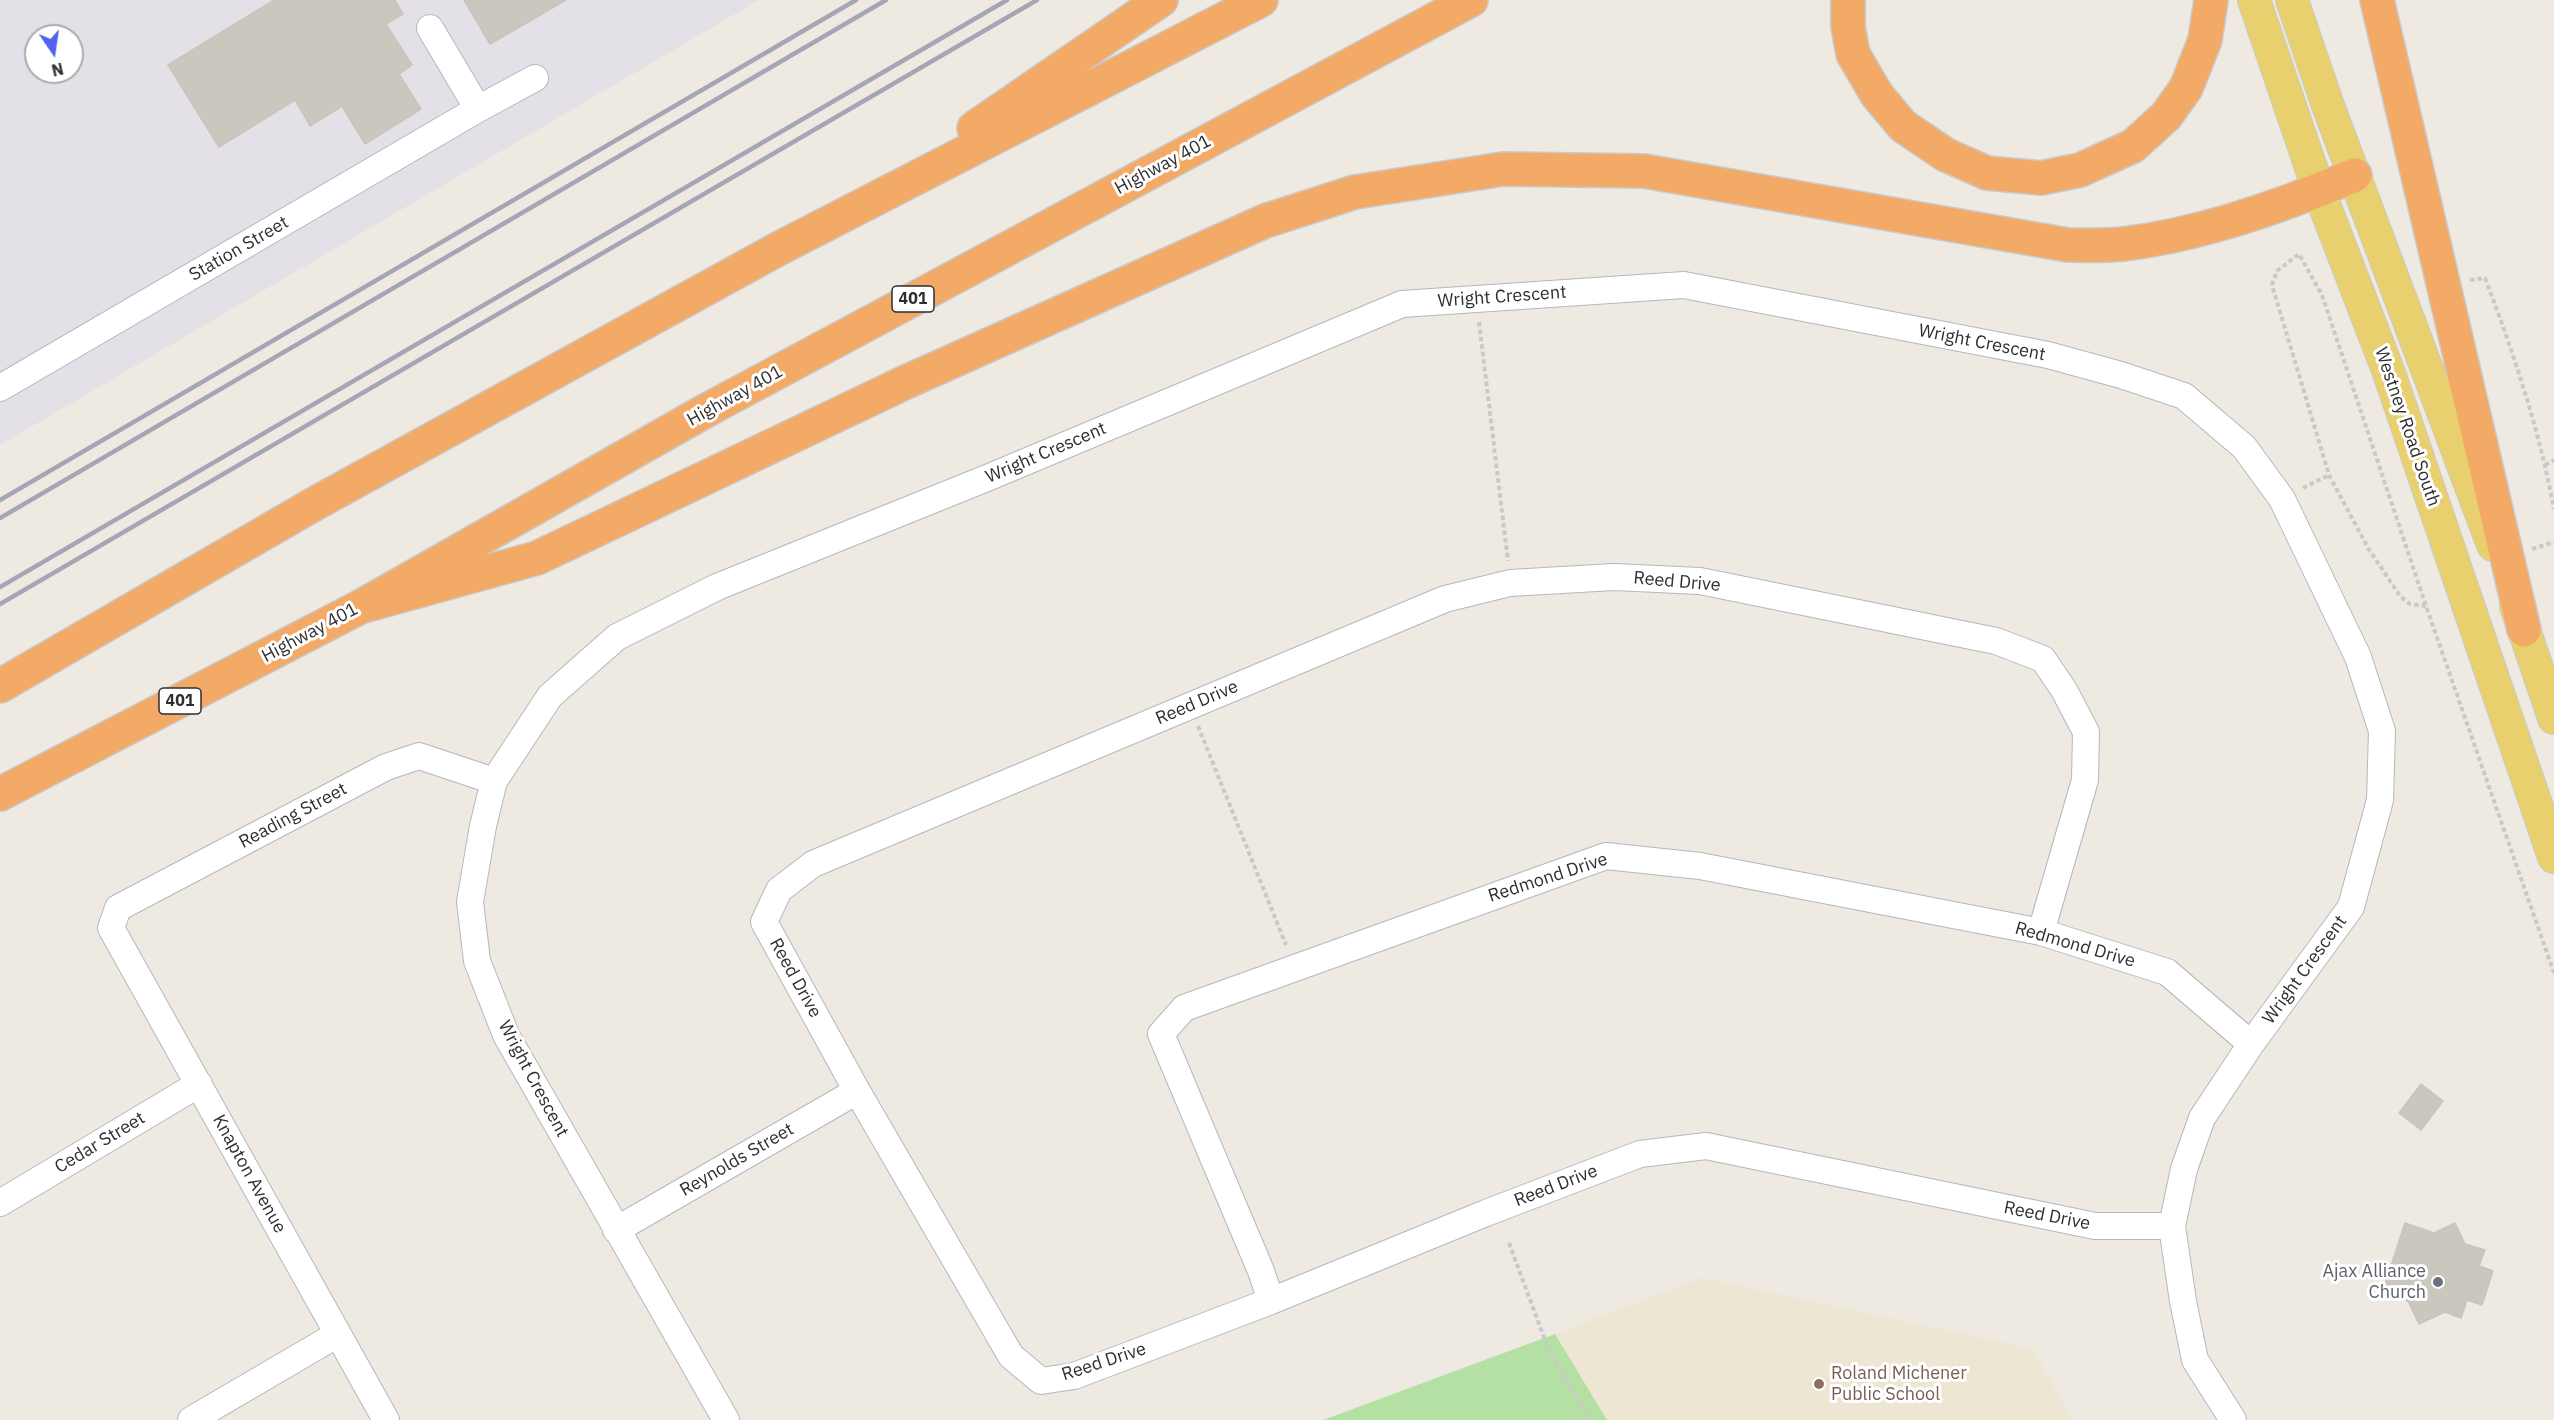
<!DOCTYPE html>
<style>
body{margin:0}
#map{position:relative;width:2554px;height:1420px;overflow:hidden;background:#eee9e1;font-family:"IBM Plex Sans",sans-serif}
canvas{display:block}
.north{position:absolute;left:24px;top:24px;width:60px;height:60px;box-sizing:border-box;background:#fff;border:2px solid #ababab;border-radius:50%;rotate:167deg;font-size:16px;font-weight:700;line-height:24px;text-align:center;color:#2e2e2e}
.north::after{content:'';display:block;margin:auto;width:21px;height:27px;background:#4f65ed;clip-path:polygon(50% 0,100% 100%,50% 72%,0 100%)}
</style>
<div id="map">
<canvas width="2554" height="1420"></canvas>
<div class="north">N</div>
</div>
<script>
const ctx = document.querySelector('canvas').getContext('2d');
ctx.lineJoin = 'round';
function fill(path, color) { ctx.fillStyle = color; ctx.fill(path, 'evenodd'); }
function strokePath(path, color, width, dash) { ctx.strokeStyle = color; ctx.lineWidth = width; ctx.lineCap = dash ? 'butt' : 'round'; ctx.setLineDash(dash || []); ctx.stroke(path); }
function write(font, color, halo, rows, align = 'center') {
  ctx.font = font + ' "IBM Plex Sans",sans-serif'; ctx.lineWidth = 6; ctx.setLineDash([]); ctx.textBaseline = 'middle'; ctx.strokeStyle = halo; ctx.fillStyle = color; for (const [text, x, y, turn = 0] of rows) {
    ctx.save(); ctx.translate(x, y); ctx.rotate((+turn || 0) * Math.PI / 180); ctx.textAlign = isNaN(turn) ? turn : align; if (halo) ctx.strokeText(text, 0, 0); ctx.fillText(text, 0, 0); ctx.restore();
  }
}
const industrial = new Path2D(`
 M 0,0 L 759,0 L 0,445 ZM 36,36 L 72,36 L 72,72 L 36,72 Z`);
const education = new Path2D(`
 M 1702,1278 L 2033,1349 L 2072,1420 L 1607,1420 L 1555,1334 Z`);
const green = new Path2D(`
 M 1555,1334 L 1607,1420 L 1323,1420 Z`);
const building = new Path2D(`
 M 274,0 L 395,0 L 403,14 L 386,24 L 412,65 L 399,74 L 421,109 L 365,144 L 342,106 L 310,126 L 295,100 L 219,147 L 168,65 Z
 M 464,0 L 566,0 L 490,44 Z
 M 2421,1084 L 2443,1101 L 2421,1130 L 2399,1113 Z
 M 2405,1223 L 2434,1233 L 2455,1223 L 2465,1244 L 2485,1250 L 2479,1266 L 2493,1271 L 2482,1305 L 2467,1300 L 2461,1318 L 2445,1312 L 2419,1324 L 2408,1301 L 2382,1293 Z`);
const path = new Path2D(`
 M 2470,280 L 2485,278 C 2514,354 2539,429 2554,509
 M 1479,322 L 1508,561
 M 2545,465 L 2554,460
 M 2303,488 L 2329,475
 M 2532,549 L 2554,542
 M 2426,606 L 2410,604 L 2400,596 L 2368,548 L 2329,475 L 2272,285 L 2277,271 L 2299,254 L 2322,295 L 2426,606 L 2554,973
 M 1198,726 L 1286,945
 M 1509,1243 L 1549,1351 L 1590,1420`);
const minor = new Path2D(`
 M 430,28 L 478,109
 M 0,388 L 478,109 L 535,78
 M 2041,932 L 2085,780 L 2086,732 L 2064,690 L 2043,659 L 1996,641 L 1700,581 L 1614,577 L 1510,583 L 1445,599 L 813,864 L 779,890 L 764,922 L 857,1091 L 1011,1356 L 1041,1381 L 1074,1376 L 1271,1301 L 1486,1213 L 1640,1154 L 1706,1146 L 2095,1226 L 2172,1226
 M 0,1203 L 199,1084
 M 616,1230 L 857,1091
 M 1271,1301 L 1261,1271 L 1161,1034 L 1184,1008 L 1606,856 L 1700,866 L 2041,932 L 2167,972 L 2251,1044
 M 191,1420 L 338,1334
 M 386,1420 L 111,928 L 118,908 L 386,767 L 419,756 L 494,781
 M 726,1420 L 506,1035 L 477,961 L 470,902 L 483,826 L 494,781 L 550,696 L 617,637 L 717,587 L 987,478 L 1402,304 L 1684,285 L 2048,355 L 2121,375 L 2184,396 L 2244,447 L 2282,499 L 2358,657 L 2382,731 L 2380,800 L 2351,907 L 2251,1044 L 2202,1118 L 2184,1169 L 2172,1226 L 2183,1301 L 2195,1360 L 2233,1420`);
const major = new Path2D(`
 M 2254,0 L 2319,191 L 2389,373 L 2554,857
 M 2292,0 L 2327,103 L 2493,545
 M 2516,606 L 2554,718`);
const highway = new Path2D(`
 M 1848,0 L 1848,27 L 1853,54 L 1877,95 L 1903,126 L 1946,155 L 1987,173 L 2041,178 L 2080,170 L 2133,146 L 2166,116 L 2186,88 L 2205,40 L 2211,0
 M 2377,0 L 2524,630
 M 974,128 L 1161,0
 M 360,607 L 537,558 L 906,382 L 1265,221 L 1355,192 L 1503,169 L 1644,171 L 2068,245 C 2087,245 2105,246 2123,244 C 2199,235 2285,205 2355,175
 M 0,686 L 316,503 L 778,249 L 1261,0
 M 0,794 L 360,607 L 707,410 L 1471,0`);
const rail = new Path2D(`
 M 0,500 L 856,0
 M 0,518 L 886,0
 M 0,587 L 1007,0
 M 0,604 L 1037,0`);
const markers = [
 [2438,1282,6,"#6b7280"],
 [1819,1384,6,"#8d6e63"]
];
const shields = [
 [913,299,42],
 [180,701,42]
];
const shieldNames = [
 ["401",913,299],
 ["401",180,701]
];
const streetNames = [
 ["Highway 401",1163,165,-28],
 ["Station Street",239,249,-30],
 ["Wright Crescent",1502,297,-4],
 ["Wright Crescent",1982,343,11],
 ["Highway 401",735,396,-29],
 ["Westney Road South",2407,427,71],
 ["Wright Crescent",1046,453,-23],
 ["Reed Drive",1677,582,5],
 ["Highway 401",310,633,-28],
 ["Reed Drive",1197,703,-23],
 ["Reading Street",293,816,-28],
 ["Redmond Drive",1548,878,-18],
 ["Redmond Drive",2075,945,16],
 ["Wright Crescent",2305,970,-54],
 ["Reed Drive",795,978,61],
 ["Wright Crescent",533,1079,62],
 ["Cedar Street",100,1143,-31],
 ["Reynolds Street",737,1160,-30],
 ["Knapton Avenue",249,1174,61],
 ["Reed Drive",1556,1186,-21],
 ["Reed Drive",2047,1216,11],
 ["Reed Drive",1104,1362,-18]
];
const worshipNames = [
 ["Ajax Alliance",2426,1272],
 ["Church",2426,1293]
];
const educationNames = [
 ["Roland Michener",1831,1374],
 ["Public School",1831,1395]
];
fill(industrial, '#e3e1e7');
fill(education, '#ede6d3');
fill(green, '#b5e0a3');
fill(building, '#cac7bf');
strokePath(building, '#c9c5bb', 1.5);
strokePath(minor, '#b5b7c0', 28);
strokePath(major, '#c9c9c9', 34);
strokePath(highway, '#c9c9c9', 36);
strokePath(path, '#c9c9c9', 4, [4.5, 3]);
strokePath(minor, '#fff', 26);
strokePath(major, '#e7d06d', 32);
strokePath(highway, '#f3aa67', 33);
strokePath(rail, '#a4a6b6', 4.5);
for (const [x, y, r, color] of markers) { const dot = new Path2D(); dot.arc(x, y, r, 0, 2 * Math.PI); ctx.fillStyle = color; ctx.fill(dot); strokePath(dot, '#fff', 2); }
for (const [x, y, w] of shields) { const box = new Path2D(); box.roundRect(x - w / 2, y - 13, w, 26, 4.5); ctx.fillStyle = '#fff'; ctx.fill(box); strokePath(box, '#2e2e2e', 1.5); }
write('bold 16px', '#2e2e2e', null, shieldNames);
write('18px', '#2e2e2e', '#fff', streetNames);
write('18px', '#5b616d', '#fff', worshipNames, 'right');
write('18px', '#785e54', '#fff', educationNames, 'left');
</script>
